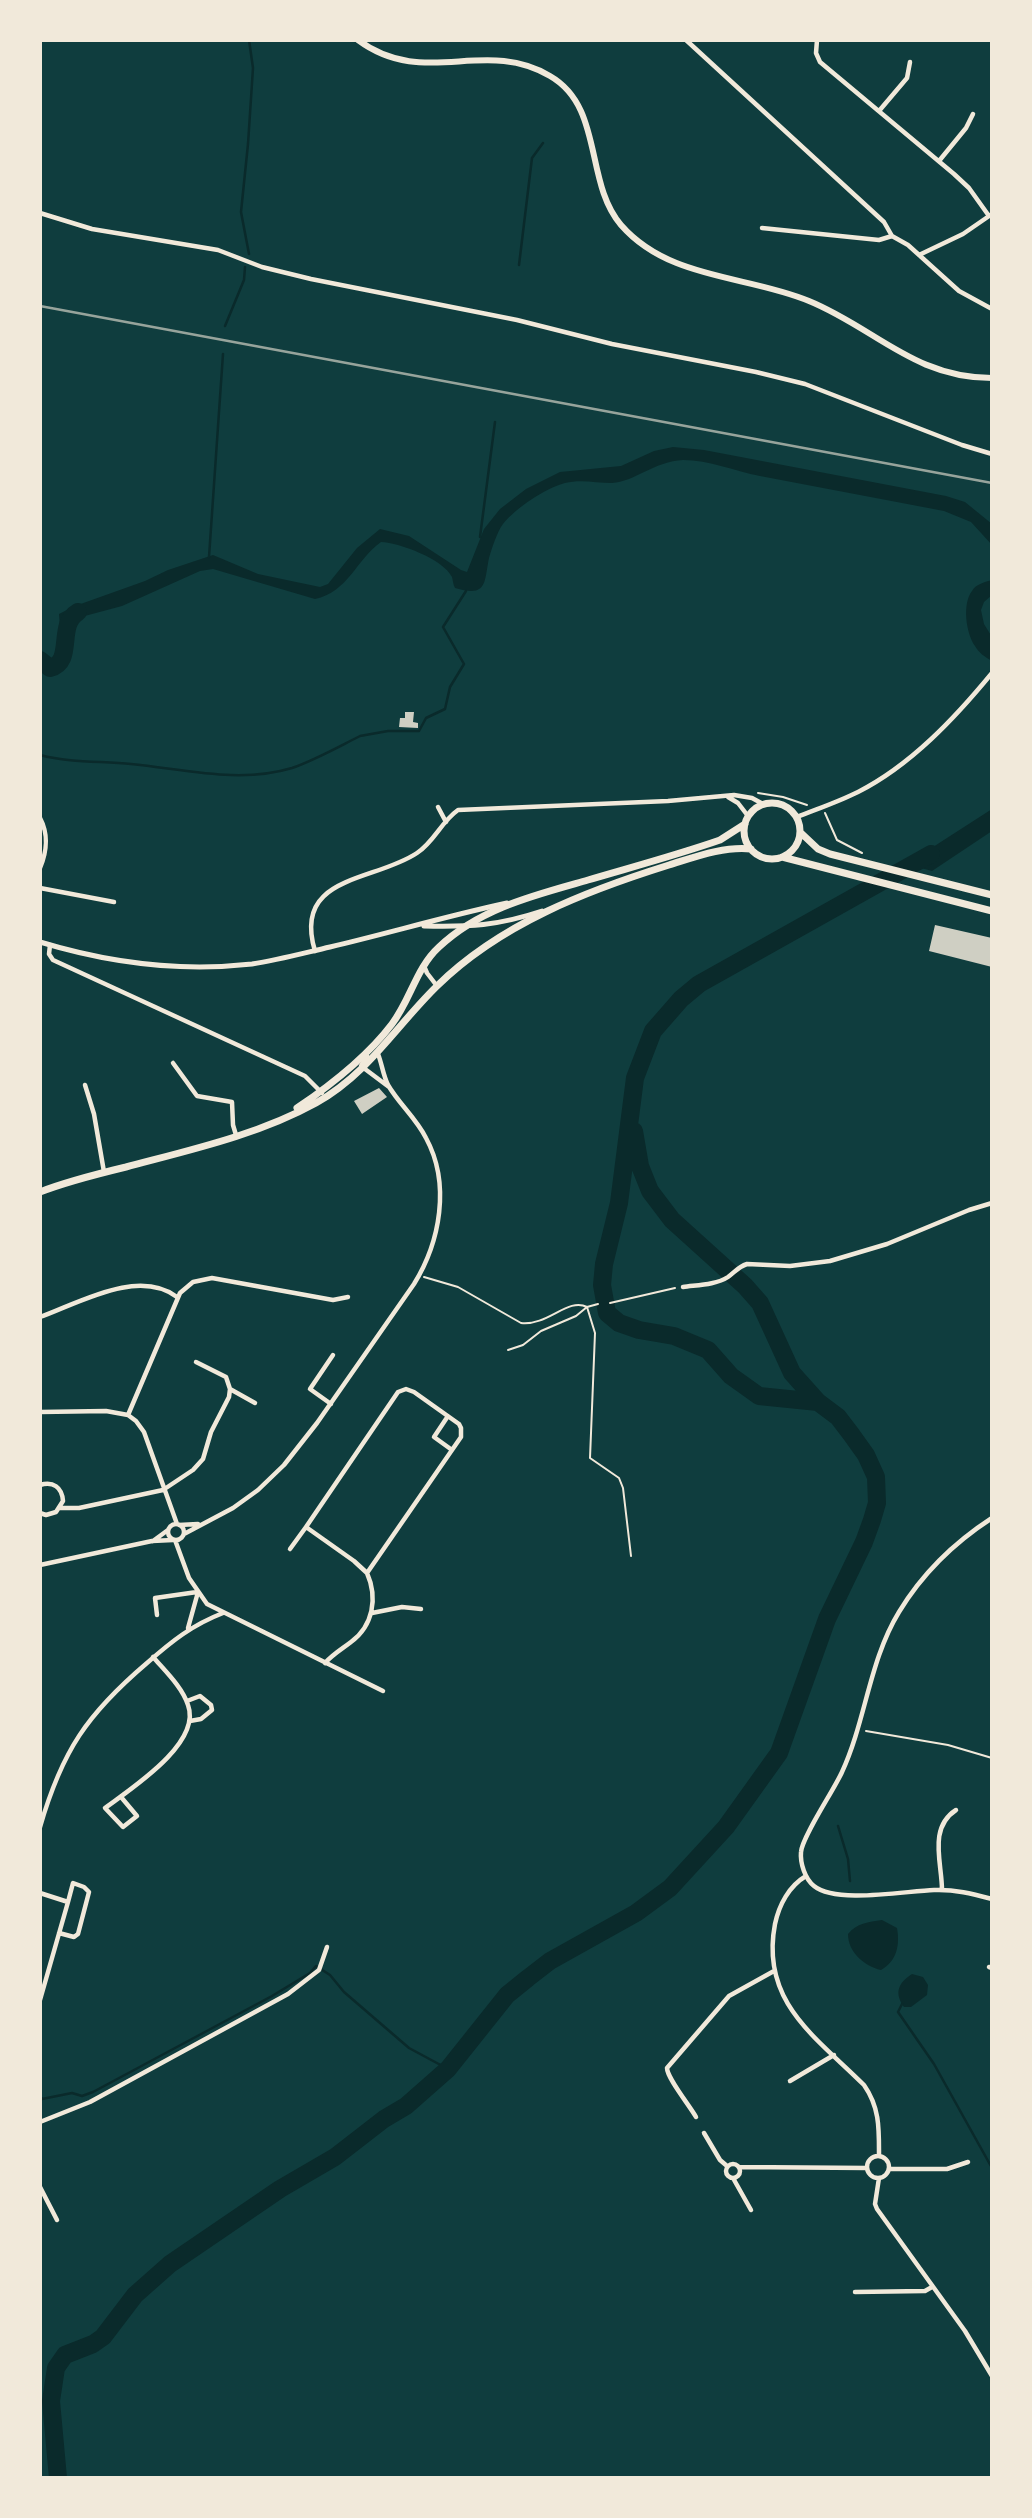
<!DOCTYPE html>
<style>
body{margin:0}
#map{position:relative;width:1032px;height:2518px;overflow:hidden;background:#0f3d3e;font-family:Figtree,sans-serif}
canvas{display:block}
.frame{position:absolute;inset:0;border:42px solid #f1e9da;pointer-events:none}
</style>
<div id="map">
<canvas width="1032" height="2518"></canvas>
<div class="frame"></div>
</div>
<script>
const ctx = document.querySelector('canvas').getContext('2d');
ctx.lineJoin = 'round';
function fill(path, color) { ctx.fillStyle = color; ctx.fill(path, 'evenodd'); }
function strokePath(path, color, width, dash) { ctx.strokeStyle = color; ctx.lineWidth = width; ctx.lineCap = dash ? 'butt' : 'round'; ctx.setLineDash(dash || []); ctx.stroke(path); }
const water = new Path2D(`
 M 673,447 L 704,450 L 946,496 L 965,502 L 992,524 L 992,545 L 971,522 L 944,511 C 883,499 821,488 760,476 C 735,471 709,460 683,460 C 655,461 634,482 612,483 C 596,483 581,479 565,483 C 544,489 517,507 503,524 C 497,532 492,548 489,558 C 484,582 488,598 455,588 C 453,584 453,581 452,577 C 443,559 400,543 381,542 C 356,560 348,592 315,599 L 213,569 L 200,571 L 122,606 L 81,617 L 73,625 L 71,631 L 60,628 L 59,614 L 75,606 L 145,581 L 168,570 L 213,555 L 258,574 L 320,587 L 328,584 L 357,548 L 380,529 L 409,536 L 461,570 L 467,572 L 484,529 L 500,509 L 526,489 L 560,472 L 621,466 L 654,451 Z
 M 992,580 L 992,595 L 984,602 L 981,610 L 984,624 L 992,637 L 992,661 C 985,657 979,653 975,646 C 966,633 962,604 972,591 C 976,584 985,582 992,580 Z
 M 992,809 L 992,831 L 932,871 L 900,862 L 933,847 Z
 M 882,1920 L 897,1928 C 900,1945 897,1961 881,1970 C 864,1966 848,1952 848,1934 C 857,1923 868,1922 882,1920 Z
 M 912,1974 L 923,1977 L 928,1985 L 927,1995 L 911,2007 L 904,2007 C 894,1993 898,1983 912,1974 Z`);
const stream = new Path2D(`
 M 249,254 L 241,212 L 248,144 L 253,68 L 249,40
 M 519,265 L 532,158 L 543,143
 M 225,326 L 244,280 L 245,267
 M 480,537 L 495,422
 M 209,557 L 223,354
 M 40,755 C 70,763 101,761 131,764 C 184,769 239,784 292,768 C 315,760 338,747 360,736 L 388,731 L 419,731 L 426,718 L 445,709 L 450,687 L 464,664 L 443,627 L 466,591
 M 838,1826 L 848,1859 L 850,1881
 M 902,2004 L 898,2012 L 934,2064 L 992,2168
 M 40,2096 L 42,2099 L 72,2093 L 82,2096 L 93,2092 L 272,1996 L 310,1973 L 316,1966 L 330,1975 L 344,1992 L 409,2048 L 448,2069`);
const river = new Path2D(`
 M 40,660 L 50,668 C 75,662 56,625 78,612
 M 634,1131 L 640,1166 L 650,1191 L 672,1220 L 745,1286 L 760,1303 L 792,1373 L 818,1402
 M 58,2478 L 51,2401 L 56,2368 L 65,2355 L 93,2344 L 103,2337 L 135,2295 L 170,2264 L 280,2189 L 335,2157 L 384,2119 L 406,2106 L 448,2069 L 507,1995 L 528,1978 L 550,1961 L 636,1913 L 670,1888 L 726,1827 L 779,1753 L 827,1619 L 864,1542 L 872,1520 L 877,1503 L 876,1477 L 866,1455 L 851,1434 L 838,1417 L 818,1402 L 759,1396 L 731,1376 L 708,1350 L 674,1336 L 639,1330 L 619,1323 L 607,1313 L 602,1285 L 604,1264 L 619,1203 L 635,1078 L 653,1031 L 681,999 L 699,984 L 931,854`);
const building = new Path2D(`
 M 405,712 L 414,712 L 413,722 L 418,723 L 418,728 L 399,727 L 400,718 L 405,718 Z
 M 935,925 L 992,938 L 992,967 L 929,951 Z
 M 379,1088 L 387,1097 L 362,1114 L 354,1101 Z`);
const path = new Path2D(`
 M 758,793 L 783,797 L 807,805
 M 825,813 L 837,840 L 862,853
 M 424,1277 L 458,1287 L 521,1323 C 548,1326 568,1297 587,1307 L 595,1333 L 590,1458 L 619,1478 L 623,1488 L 631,1556
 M 610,1303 L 675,1288
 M 508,1350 L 523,1345 L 541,1331 L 576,1316 L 587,1307 L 598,1304
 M 866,1731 L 948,1745 L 992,1758`);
const minor = new Path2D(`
 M 686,40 L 884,222 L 892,236 L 908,245 L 959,291 L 992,309
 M 817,40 L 816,53 L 820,62 L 954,174 L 969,188 L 989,216
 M 879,111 L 907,78 L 910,62
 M 939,161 L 966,128 L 973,114
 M 40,213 L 92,229 L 218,250 L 262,267 L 311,279 L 517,320 L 612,344 L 756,372 L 805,384 L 962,445 L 992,454
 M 762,228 L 879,240 L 892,236
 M 919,255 L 963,234 L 992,214
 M 728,797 L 738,803 L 748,816
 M 438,807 L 446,822
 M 797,817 C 817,809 838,802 858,792 C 911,765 955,718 992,673
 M 40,818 C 49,835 47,851 40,868
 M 40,888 L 114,902
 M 50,945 L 49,954 L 53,960 L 305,1076 L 322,1093
 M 315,951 C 292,875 374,882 417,853 C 434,842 441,822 458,810 L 668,801 L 734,795 L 752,798 L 763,804
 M 424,966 L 427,973 L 437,986
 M 367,1056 L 361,1066 L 389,1087
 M 173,1063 L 197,1096 L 232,1102 L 233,1125 L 236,1135
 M 85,1085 L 94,1114 L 104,1172
 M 683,1287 C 697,1285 716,1285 728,1277 C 735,1272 738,1267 747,1264 L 790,1266 L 830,1261 L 887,1244 L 969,1210 L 992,1203
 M 40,1317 C 79,1303 138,1268 177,1297
 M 196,1362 L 226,1377 L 230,1389
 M 331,1404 L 310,1389 L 333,1355
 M 40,1412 L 106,1411 L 128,1415
 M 448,1416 L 434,1437 L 452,1450
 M 40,1485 C 53,1481 62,1487 63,1501 L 56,1512 L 46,1515 L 40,1513
 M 60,1508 L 79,1508 L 163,1490 L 193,1470 L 203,1459 L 211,1432 L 229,1397 L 230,1389 L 255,1403
 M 992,1518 C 955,1542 922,1574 899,1612 C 869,1661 866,1720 842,1772 C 834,1790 802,1837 801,1852 C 800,1863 805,1879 814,1886 C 836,1904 905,1891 934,1890 C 954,1889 973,1894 992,1899
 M 177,1524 L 144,1432 L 136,1421 L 128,1415 L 180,1293 L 193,1282 L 212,1278 L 333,1300 L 348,1297
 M168 1532a8 8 0 1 1 16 0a8 8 0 1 1-16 0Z
 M 179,1525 L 198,1524
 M 184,1534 L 233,1508 L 258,1490 L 284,1465 L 317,1423 L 414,1284 C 440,1242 451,1184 426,1138 C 416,1118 399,1104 388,1085 C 383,1075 382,1064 378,1054
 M 175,1540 L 189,1578 L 207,1604 L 383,1691
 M 153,1541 L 168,1530
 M 290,1549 L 306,1527
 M 40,1565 L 152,1541 L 173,1540
 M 372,1613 L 402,1607 L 421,1609
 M 157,1615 L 155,1598 L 197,1592
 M 188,1628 L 198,1592
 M 325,1663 C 333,1654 342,1649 351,1642 C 373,1626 378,1598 367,1573 L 461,1437 L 461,1428 L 459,1424 L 414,1392 L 406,1389 L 398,1392 L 306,1527 L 354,1561 L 367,1573
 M 187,1701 L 200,1696 L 211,1705 L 212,1710 L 201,1719 L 190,1721
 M 121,1797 L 137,1816 L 123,1827 L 105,1808 C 132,1788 202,1743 188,1705 C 182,1687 166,1672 153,1657
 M 40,1827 C 62,1751 87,1714 147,1663 C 172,1641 192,1625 223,1613
 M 806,1876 C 789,1886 779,1905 775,1924 C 760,2002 816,2037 864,2085 C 880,2108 879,2129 879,2156
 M 942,1890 C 942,1863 928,1828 956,1810
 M 40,1893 L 68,1902 L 40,2000
 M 59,1933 L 74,1937 L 78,1934 L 89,1892 L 84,1887 L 73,1883 L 68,1902
 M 989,1967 L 992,1968
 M 790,2081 L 834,2055
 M 696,2117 C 690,2106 667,2078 667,2068 L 729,1996 L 774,1971
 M 40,2122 L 90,2102 L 288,1994 L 319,1970 L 327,1947
 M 704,2133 L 720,2160 L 727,2166
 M867 2167a11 11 0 1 1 22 0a11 11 0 1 1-22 0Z
 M726 2171a7 7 0 1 1 14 0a7 7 0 1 1-14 0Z
 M 739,2167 L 867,2168
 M 889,2169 L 947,2169 L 968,2162
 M 733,2178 L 751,2210
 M 879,2178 L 875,2204 L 877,2209 L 965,2331 L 992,2376
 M 40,2187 L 57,2220
 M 855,2292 L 925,2291 L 932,2287`);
const tertiary = new Path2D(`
 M 424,926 C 470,927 497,926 542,911
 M 40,942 C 109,963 180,972 252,964 C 278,960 304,953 330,947 C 389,933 447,916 507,903`);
const secondary = new Path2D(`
 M 358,40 C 424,89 484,37 550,76 C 604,107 584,182 621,225 C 669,280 747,275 809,301 C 875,328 914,378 992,378`);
const primary = new Path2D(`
 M744 831a28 28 0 1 1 56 0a28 28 0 1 1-56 0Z
 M 801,833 L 818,849 L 830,854 L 992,895
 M 782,857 L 992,911
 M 297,1108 C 331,1085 367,1057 392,1024 C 411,999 416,968 439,947 C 480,908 535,895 588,880 C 632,867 677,855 720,840 L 745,824
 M 40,1192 C 68,1181 97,1174 126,1167 C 190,1150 258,1135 316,1103 C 368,1074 396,1026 437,986 C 500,924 586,891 669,865 C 695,857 724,846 751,849`);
const rail = new Path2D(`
 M 40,306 L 992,483`);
fill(water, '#0a2a2b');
strokePath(stream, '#0a2a2b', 2.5);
strokePath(river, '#0a2a2b', 18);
fill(building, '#cfcfc3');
strokePath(path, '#f1e9da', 2);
strokePath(minor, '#f1e9da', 4.5);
strokePath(tertiary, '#f1e9da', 5);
strokePath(secondary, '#f1e9da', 6);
strokePath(primary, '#f1e9da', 7);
strokePath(rail, '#97a49c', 2.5);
</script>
